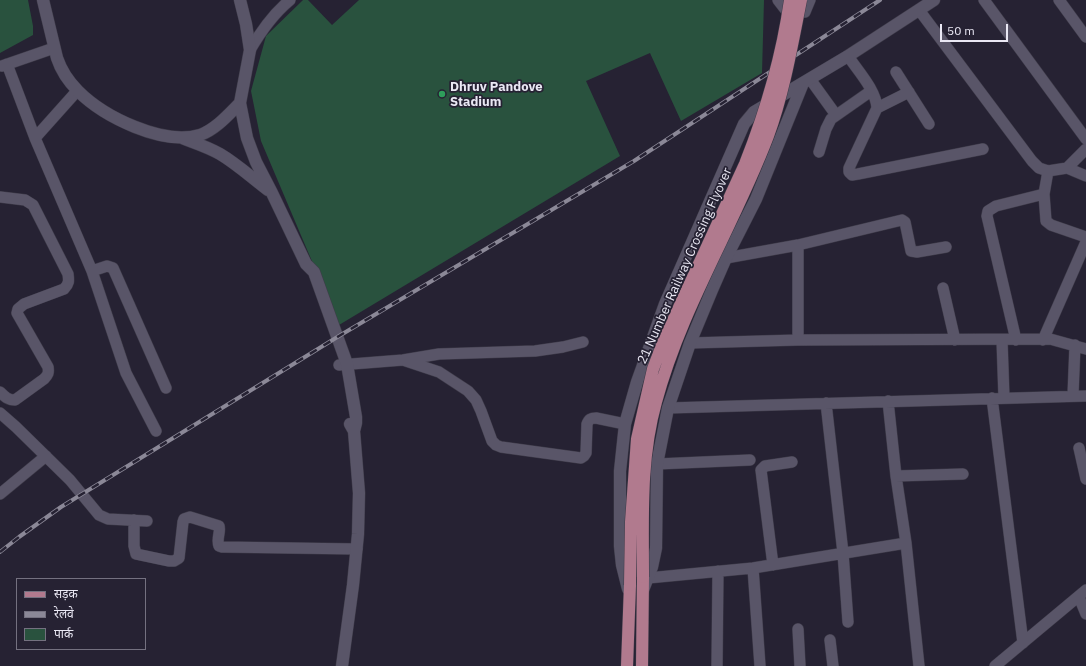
<!DOCTYPE html>
<meta charset="utf-8">
<style>
body{margin:0}
#map{position:relative;width:1086px;height:666px;overflow:hidden;background:#262233;font-family:"IBM Plex Sans","Noto Sans Devanagari",sans-serif}
canvas{display:block}
.legend{position:absolute;left:16px;top:578px;width:130px;height:72px;box-sizing:border-box;background:#262233;border:1px solid #747180;margin:0;padding:5px 7px;list-style:none;font-size:12px;color:#eae8f4}
.legend li{display:flex;align-items:center;gap:8px;height:20px}
.legend b{width:20px;border:1px solid #747180}
.scale{position:absolute;left:940px;top:24px;width:68px;height:18px;box-sizing:border-box;border:2px solid #eae8f4;border-top:0;padding-left:5px;font-size:12px;line-height:14px;white-space:nowrap;color:#eae8f4;-webkit-text-stroke:3px #262233;paint-order:stroke}
</style>
<div id="map">
<canvas width="1086" height="666"></canvas>
<ul class="legend">
<li><b style="height:5px;background:#b17a8e"></b>सड़क</li>
<li><b style="height:5px;background:#8b8897"></b>रेलवे</li>
<li><b style="height:11px;background:#29523e"></b>पार्क</li>
</ul>
<div class="scale">50 m</div>
</div>
<script>
const ctx = document.querySelector('canvas').getContext('2d');
ctx.lineJoin = 'round';
function fill(path, color) { ctx.fillStyle = color; ctx.fill(path, 'evenodd'); }
function strokePath(path, color, width, dash) { ctx.strokeStyle = color; ctx.lineWidth = width; ctx.lineCap = dash ? 'butt' : 'round'; ctx.setLineDash(dash || []); ctx.stroke(path); }
function write(font, color, halo, rows, align = 'center') {
  ctx.font = font + ' "IBM Plex Sans",sans-serif'; ctx.lineWidth = 3.5; ctx.setLineDash([]); ctx.textBaseline = 'middle'; ctx.strokeStyle = halo; ctx.fillStyle = color; for (const [text, x, y, turn = 0] of rows) {
    ctx.save(); ctx.translate(x, y); ctx.rotate((+turn || 0) * Math.PI / 180); ctx.textAlign = isNaN(turn) ? turn : align; if (halo) ctx.strokeText(text, 0, 0); ctx.fillText(text, 0, 0); ctx.restore();
  }
}
const green = new Path2D(`
 M 0,0 L 28,0 L 33,26 L 33,35 L 0,53 Z
 M 303,0 L 308,0 L 332,25 L 359,0 L 764,0 L 762,73 L 681,121 L 650,53 L 586,81 L 620,156 L 339,325 L 261,141 L 251,91 L 266,36 Z`);
const street = new Path2D(`
 M 778,0 L 785,9 L 805,12 L 810,0
 M 984,0 L 1086,139
 M 1059,0 L 1086,37
 M 919,10 L 1032,161 L 1039,168 L 1048,171 L 1067,168 L 1086,176
 M 250,50 C 261,31 273,14 290,0
 M 848,56 C 858,71 876,90 877,108 L 849,168 L 849,172 L 852,175 L 858,174 L 983,149
 M 7,64 L 35,138 L 92,271 L 126,373 L 156,431
 M 2,66 L 54,48
 M 896,72 L 929,124
 M 810,79 L 836,115
 M 877,108 L 909,92
 M 35,138 L 77,91
 M 819,152 L 826,129 L 831,119 L 871,91
 M 1067,168 L 1086,149
 M 1048,171 L 1044,194 L 1046,221 L 1051,225 L 1086,237
 M 0,197 L 25,200 L 33,205 L 68,274 C 69,281 69,284 64,289 L 24,304 L 18,309 L 17,313 L 48,367 C 49,373 48,375 44,379 L 15,400 C 8,400 5,397 0,392
 M 726,258 L 798,245 L 902,220 L 905,222 L 911,251 L 917,252 L 946,247
 M 92,271 L 107,266 L 113,268 L 166,388
 M 943,288 L 955,340
 M 798,340 L 798,245
 M 1002,340 L 1004,398
 M 1016,340 L 987,216 L 988,211 L 996,206 L 1044,194
 M 1043,340 L 1086,242
 M 690,343 L 798,340 L 1050,339 L 1086,349
 M 403,360 L 439,372 L 468,391 L 476,400 L 481,411 L 492,441 L 496,445 L 501,447 L 581,458 L 584,456 L 586,453 L 587,424 C 589,419 591,418 596,418 L 625,424
 M 339,365 L 403,360 L 439,354 L 535,351 L 563,347 L 583,342
 M 1073,395 L 1075,345
 M 992,398 L 1023,643
 M 888,401 L 896,476 L 906,543 L 919,666
 M 826,403 L 843,553 L 848,622
 M 668,408 L 1086,396
 M 0,413 L 16,427 L 70,480 L 99,515 L 108,519 L 147,521
 M 1079,448 L 1086,479
 M 657,464 L 750,460
 M 896,476 L 963,474
 M 0,494 L 46,456
 M 134,520 L 134,546 L 136,554 L 169,561 L 174,561 L 179,558 L 183,522 L 184,519 L 190,517 L 219,526 C 221,532 216,539 219,546 L 222,547 L 357,549
 M 773,565 L 761,470 L 765,466 L 792,462
 M 753,568 L 760,666
 M 648,578 L 753,568 L 906,543
 M 1079,597 L 1086,614
 M 798,629 L 800,666
 M 830,640 L 833,666
 M 717,666 L 718,571
 M 995,666 L 1086,590`);
const secondary = new Path2D(`
 M 43,0 L 57,58 C 61,70 69,82 78,91 C 104,117 163,146 200,135 C 216,129 228,115 240,103
 M 240,0 L 246,24 L 250,50 L 240,103 L 247,138 L 256,162 L 272,193 L 306,264 L 314,272 L 347,364 L 356,417 L 356,423 L 354,431
 M 182,138 C 195,143 208,147 220,154 C 237,164 252,178 268,190
 M 628,589 L 622,565 L 620,546 L 620,471 L 625,424 L 637,382 L 665,304 L 744,124 L 754,112 L 848,56 L 934,0
 M 643,590 L 652,567 L 656,548 L 657,464 L 668,408 L 690,343 L 712,290 L 726,258 L 756,199 L 803,83
 M 342,666 L 353,585 L 358,534 L 359,493 L 354,431 L 350,424`);
const primary = new Path2D(`
 M 627,666 L 630,585
 M 642,666 L 643,577`);
const rail = new Path2D(`
 M 0,552 L 19,537 L 61,507 L 339,336 L 634,161 L 880,0`);
const primaryBridge = new Path2D(`
 M 643,577 C 643,518 640,459 656,402 C 681,308 734,226 768,136 C 784,92 792,45 801,0
 M 630,585 L 631,522 L 637,439 L 653,369 L 664,340 L 745,164 C 766,111 782,57 790,0`);
const markers = [
 [442,94,4,"#2e9e5b"]
];
const poiNames = [
 ["Dhruv Pandove",450,87],
 ["Stadium",450,102]
];
const streetNames = [
 ["21 Number Railway Crossing Flyover",685,266,-66]
];
fill(green, '#29523e');
strokePath(street, '#3f3c4a', 12);
strokePath(secondary, '#3f3c4a', 13);
strokePath(primary, '#3f3c4a', 13);
strokePath(street, '#595568', 11);
strokePath(secondary, '#595568', 12);
strokePath(primary, '#b17a8e', 12);
strokePath(rail, '#8b8897', 4);
strokePath(rail, '#262233', 2.5, [8]);
strokePath(primaryBridge, '#3f3c4a', 13, []);
strokePath(primaryBridge, '#b17a8e', 12);
for (const [x, y, r, color] of markers) { const dot = new Path2D(); dot.arc(x, y, r, 0, 2 * Math.PI); ctx.fillStyle = color; ctx.fill(dot); strokePath(dot, '#262233', 1.5); }
write('bold 13px', '#eae8f4', '#262233', poiNames, 'left');
write('13px', '#eae8f4', '#262233', streetNames);
</script>
